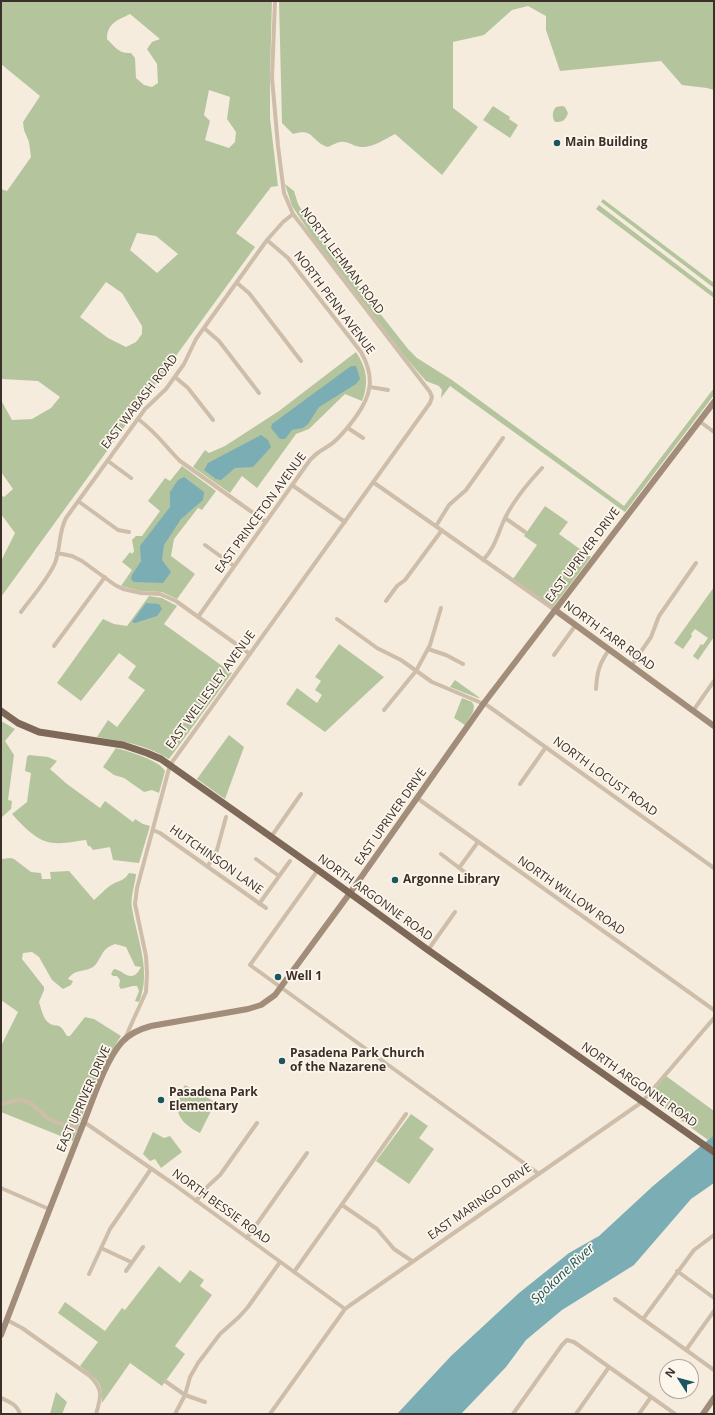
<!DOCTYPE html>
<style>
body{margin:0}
#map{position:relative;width:715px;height:1415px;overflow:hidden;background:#f5ecde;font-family:"Open Sans",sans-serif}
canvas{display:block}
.frame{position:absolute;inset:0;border:2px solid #3b3029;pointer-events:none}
.north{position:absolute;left:659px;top:1359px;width:40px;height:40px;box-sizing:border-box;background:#fcf6ec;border:1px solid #afa79e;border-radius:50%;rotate:306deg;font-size:11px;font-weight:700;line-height:16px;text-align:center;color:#3b3029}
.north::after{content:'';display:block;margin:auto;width:14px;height:18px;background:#1b5660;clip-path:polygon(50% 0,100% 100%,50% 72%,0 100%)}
</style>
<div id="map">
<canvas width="715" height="1415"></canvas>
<div class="frame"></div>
<div class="north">N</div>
</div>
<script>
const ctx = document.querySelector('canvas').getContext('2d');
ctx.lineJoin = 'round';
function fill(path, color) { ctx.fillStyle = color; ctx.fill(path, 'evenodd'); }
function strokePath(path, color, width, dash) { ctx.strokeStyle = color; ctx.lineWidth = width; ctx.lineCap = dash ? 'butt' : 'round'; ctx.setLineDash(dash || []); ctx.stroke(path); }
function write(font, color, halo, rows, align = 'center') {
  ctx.font = font + ' "Open Sans",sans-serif'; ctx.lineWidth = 3.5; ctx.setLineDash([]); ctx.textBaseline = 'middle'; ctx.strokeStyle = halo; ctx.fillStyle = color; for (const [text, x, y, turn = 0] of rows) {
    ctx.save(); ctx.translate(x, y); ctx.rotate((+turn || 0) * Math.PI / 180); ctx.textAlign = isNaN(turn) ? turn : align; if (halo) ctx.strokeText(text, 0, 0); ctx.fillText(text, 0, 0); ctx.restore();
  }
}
const green = new Path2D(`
 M 1,1 L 272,1 L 270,75 L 270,118 L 278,186 L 271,187 L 236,233 L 255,247 L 1,597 L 1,561 L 15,533 L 1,514 L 1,495 L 4,497 L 13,489 L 1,472 L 1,400 L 12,420 L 32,419 L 51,408 L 60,397 L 38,381 L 2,379 L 1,382 L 1,189 L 7,191 L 31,157 L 29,142 L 24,130 L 23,122 L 40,96 L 1,64 ZM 130,14 L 160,39 L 152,42 L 147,49 L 157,64 L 158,83 L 152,87 L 144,85 L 136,78 L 135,58 L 131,53 C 119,54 115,47 107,39 C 107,23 118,20 130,14 ZM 209,90 L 230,97 L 227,119 L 236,132 L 235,142 L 229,148 L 205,140 L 210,121 L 204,115 ZM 137,233 L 156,236 L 178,254 L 157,273 L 130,250 ZM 106,282 L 122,293 L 142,326 L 142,334 L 136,342 L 126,347 L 108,338 L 80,317 Z
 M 279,1 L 714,1 L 714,90 L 707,88 L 682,85 L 661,61 L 560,71 L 546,30 L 546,16 L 528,6 L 512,10 L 484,35 L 453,42 L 453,108 L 478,127 L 442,175 L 395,134 C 385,139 374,147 362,147 C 355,147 349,142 344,142 C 339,141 333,145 328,147 C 311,142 314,127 293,134 L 282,123 Z
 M 493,106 L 510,117 L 509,119 L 518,125 L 510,138 L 483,120 Z
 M 562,106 L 565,107 L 568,113 C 565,121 563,122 555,122 C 552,118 552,111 556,107 Z
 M 285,184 L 294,191 L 298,204 L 312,227 L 408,349 L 417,358 L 452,380 L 624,506 L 714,388 L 714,395 L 625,512 L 450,386 L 441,398 L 442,390 L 439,386 L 426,381 L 407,359 L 312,236 L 292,206 Z
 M 603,199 L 714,283 L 714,288 L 601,202 Z
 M 599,205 L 714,293 L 714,298 L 596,209 Z
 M 356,352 C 367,368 369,383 362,401 L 345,394 L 309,429 L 296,434 L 257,488 L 242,476 L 230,493 L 193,467 L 205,450 L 209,453 L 225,446 L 279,411 Z
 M 182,466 L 216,491 L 202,510 L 198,508 L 174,539 L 171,556 L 195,574 L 177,599 L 162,592 L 140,591 L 121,586 L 132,570 L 122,562 L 130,552 L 132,554 L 134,551 L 132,540 L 136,536 L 142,536 L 160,511 L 148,501 L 165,478 L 170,481 Z
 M 545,506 L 568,522 L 559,534 L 591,557 L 553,607 L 513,579 L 537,545 L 524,536 Z
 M 714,587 L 714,637 L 698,660 L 693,656 L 701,644 L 703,645 L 708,638 L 695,629 L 691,634 L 692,636 L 683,649 L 674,643 Z
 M 149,596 L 162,598 L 177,606 L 164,624 L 232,673 L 169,759 C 147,745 122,741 97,737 L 108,720 L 117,727 L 145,690 L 128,678 L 136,666 L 119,653 L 81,701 L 57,683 L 103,619 L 114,624 L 127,626 Z
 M 339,644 L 384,677 L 325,732 L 286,704 L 297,688 L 317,703 L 322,695 L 315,690 L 321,681 L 315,677 Z
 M 455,680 L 480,698 L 478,698 L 450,687 Z
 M 462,698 L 472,702 L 474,706 L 473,712 L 465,725 L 454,718 Z
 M 1,721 L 15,729 L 5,741 L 14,755 L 8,800 L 12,801 L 11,809 L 1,818 Z
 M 229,735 L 244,747 L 225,799 L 197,779 Z
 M 116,748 C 127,751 160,760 165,771 L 159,793 L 152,790 L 144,792 L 124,778 L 114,775 L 103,767 Z
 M 29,755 L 48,757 L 57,761 L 50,769 L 67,784 L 100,808 L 105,801 L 133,822 L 135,819 L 143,824 L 150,826 L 139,863 L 113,860 L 110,847 L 93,850 L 90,846 L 88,846 L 86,840 C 76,841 65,844 55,843 C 38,843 23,826 12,814 L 27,802 L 31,773 L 25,771 L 27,757 Z
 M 11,858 L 14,859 L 31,872 L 41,873 L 42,879 L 51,879 L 50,872 L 69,871 L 94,900 C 100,895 105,889 111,885 C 119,880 123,882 129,873 L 136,874 C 135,885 130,898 132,908 C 137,939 152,972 139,1002 L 135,1001 L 139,991 L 137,986 L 133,986 L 121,989 L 119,986 L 120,980 L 117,976 L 113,976 L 111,974 L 113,970 L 115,969 C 124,971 132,985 141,967 L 135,966 L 126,947 L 115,944 C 112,945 108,947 106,949 C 101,953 99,963 93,967 C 83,973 76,968 68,979 L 73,981 L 71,985 L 63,989 L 52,980 L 39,957 L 32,952 L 23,953 L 22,959 L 44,987 L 44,990 L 39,1002 C 41,1008 43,1019 49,1023 C 58,1029 58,1020 67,1036 L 70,1036 L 85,1017 L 94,1019 L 121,1036 L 102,1067 L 90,1094 L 73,1141 L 1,1112 L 1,1046 L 18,1012 L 1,1000 L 1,859 Z
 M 666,1076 L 714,1111 L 714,1135 L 708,1140 L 652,1099 C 651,1090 661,1082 666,1076 Z
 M 185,1085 L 213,1101 L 214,1105 L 200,1133 C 176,1121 172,1108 185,1085 Z
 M 411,1114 L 428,1126 L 419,1138 L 434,1149 L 409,1184 L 376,1161 Z
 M 153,1132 L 164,1138 L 170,1136 L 182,1152 L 161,1168 L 155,1159 L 150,1161 L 143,1154 Z
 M 159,1266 L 180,1283 L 190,1270 L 204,1280 L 200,1286 L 212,1295 L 175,1346 L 185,1354 L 162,1386 L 130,1363 L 102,1403 C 104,1382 95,1378 80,1366 L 98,1342 L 58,1313 L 65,1302 L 105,1331 L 122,1308 L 125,1310 Z
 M 56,1392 L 67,1402 L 62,1414 L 50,1414 Z`);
const water = new Path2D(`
 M 351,366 L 356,366 L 360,379 L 356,384 L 319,407 L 308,424 L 303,428 L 292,430 L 285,439 L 280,439 L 271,428 L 272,424 Z
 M 261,435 L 268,440 L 271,447 L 253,467 L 235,468 L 221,480 L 216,479 L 204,470 L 208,463 Z
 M 184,477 L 204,492 L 203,500 L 181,519 L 164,545 L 162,560 L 171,572 L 163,583 L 134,582 L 131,579 L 132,575 L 141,561 L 140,546 L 170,507 L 170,492 L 178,480 Z
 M 146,603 L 159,604 L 162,609 L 157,616 L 135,623 L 132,622 Z
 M 714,1135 L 714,1183 L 691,1199 L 634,1265 L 562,1310 L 526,1340 L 506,1367 L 461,1414 L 397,1414 L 451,1356 L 519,1293 L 569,1253 L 599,1236 L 653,1186 Z`);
const street = new Path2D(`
 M 237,283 L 249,293 L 301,361
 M 204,328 L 219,341 L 259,393
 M 175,377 L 188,388 L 213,420
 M 370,387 L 388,390
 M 138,419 C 156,432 165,446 180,461 L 266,522
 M 699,421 L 714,432
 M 348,428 L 363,438
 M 108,461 L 131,478
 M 373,482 L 555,610
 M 292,485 L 345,522
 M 78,501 L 118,530 L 129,532
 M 505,518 L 525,532
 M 436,526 L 449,505 L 466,490 L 503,438
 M 205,545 L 234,566
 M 57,553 L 72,556 L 82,561 L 115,585 L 123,589 L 141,593 L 160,594 L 176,601 L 250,654
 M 483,560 C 495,548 498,533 505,518 C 514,500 528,483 542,468
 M 386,601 L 397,586 L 405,580 L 442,530
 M 21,612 C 32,597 48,579 55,563 C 61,547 58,534 66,518 L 145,409 L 166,389 L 184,364 L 196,339 L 267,240 L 283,222 L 293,214
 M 198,617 L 310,460 C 313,457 316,454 319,452 C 324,448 330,446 335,441 C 343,434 349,426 355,418 C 372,395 375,377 361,352 L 288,258 L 267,240
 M 337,619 L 377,648 L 401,660 L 432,682 L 484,704
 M 54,646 L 105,577
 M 428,649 L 446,655 L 463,664
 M 554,655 L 575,626
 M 631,666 L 651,637 L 659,616 L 696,563
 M 596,689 C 597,672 599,664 609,650
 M 484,703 L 714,868
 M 384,710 L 416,671 L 430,645 L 441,608
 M 693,711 L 714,681
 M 520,784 L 546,747
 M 417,798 L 714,1010
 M 153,830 L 160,833 L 266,908
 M 271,837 L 301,794
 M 441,854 L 479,883
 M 256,859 L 279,876
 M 208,866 L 217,850 L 226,817
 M 459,868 L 478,842
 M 318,870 L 250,965 L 539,1174
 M 259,904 L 290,861
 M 428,950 L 455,912
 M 126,1037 L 130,1027 L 146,992 L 147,973 L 146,956 L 135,904 L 137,888 L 170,765 L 430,403 L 432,397 L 430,392 L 293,214 L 284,193 L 278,146 L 272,78 L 275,1
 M 1,1104 C 7,1103 14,1100 20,1100 C 32,1100 39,1112 49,1119 C 58,1125 71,1126 82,1129
 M 84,1122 L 172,1183 L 345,1309
 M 1,1188 L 49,1209
 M 196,1201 L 208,1186 L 220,1175 L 257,1123
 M 342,1205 L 377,1229 L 394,1249 L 412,1261
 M 247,1238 L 307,1153
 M 101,1248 L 131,1262
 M 126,1271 L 143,1247
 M 677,1271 L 714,1298
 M 294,1272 L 406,1114
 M 89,1274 L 110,1229 L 151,1169
 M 615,1299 L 714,1370
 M 643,1319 L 694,1250 L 714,1235
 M 7,1320 L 22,1328 L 90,1376 C 104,1390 101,1397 96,1414
 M 686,1350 L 714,1311
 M 165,1381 L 185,1395 L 205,1402
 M 1,1398 C 10,1402 17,1405 20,1414
 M 175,1414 L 185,1395 L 190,1377 L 198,1363 L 220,1334 L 239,1317 L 248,1307 L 280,1262
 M 270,1414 L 345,1309 L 349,1306 L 642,1102 L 714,1018
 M 513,1414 L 562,1345 L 567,1340 L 574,1342 L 675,1414
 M 576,1414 L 609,1367
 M 639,1414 L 651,1397`);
const secondary = new Path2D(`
 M 555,610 L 714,726
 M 1,1335 C 27,1267 53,1200 80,1132 C 91,1106 104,1062 122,1042 C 130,1033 140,1029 151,1026 L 248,1009 L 261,1005 L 275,995 L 350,893 L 484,703 L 714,402
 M 703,1414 L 714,1398`);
const primary = new Path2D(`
 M 1,711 L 18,723 L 39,732 L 123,745 L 147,753 L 161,759 L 318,870 L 428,950 L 714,1152`);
const markers = [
 [557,143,4,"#1b5660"],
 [395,880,4,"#1b5660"],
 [278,977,4,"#1b5660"],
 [282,1061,4,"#1b5660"],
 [161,1100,4,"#1b5660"]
];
const poiNames = [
 ["Main Building",565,143],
 ["Argonne Library",403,880],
 ["Well 1",286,977],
 ["Pasadena Park Church",290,1054],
 ["of the Nazarene",290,1068],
 ["Pasadena Park",169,1093],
 ["Elementary",169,1107]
];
const streetNames = [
 ["NORTH LEHMAN ROAD",342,261,53],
 ["NORTH PENN AVENUE",334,303,53],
 ["EAST WABASH ROAD",140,402,-52],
 ["EAST PRINCETON AVENUE",261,513,-54],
 ["EAST UPRIVER DRIVE",583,555,-53],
 ["NORTH FARR ROAD",609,636,36],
 ["EAST WELLESLEY AVENUE",211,690,-54],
 ["NORTH LOCUST ROAD",605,777,36],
 ["EAST UPRIVER DRIVE",391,817,-55],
 ["HUTCHINSON LANE",216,860,35],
 ["NORTH WILLOW ROAD",571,896,35],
 ["NORTH ARGONNE ROAD",375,898,36],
 ["NORTH ARGONNE ROAD",639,1085,35],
 ["EAST UPRIVER DRIVE",84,1099,-66],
 ["EAST MARINGO DRIVE",480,1202,-35],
 ["NORTH BESSIE ROAD",221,1207,36]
];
const waterNames = [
 ["Spokane River",563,1274,-43]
];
fill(green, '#b4c59d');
fill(water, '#7badb4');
strokePath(street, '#cebda9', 4);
strokePath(secondary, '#a28c7a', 6);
strokePath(primary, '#7e6959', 7);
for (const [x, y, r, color] of markers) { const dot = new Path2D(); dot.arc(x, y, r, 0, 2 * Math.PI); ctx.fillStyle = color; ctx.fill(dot); strokePath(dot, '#fcf6ec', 1.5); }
write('bold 12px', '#3b3029', '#fcf6ec', poiNames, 'left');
write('12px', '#3b3029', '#fcf6ec', streetNames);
write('italic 13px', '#1b5660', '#fcf6ec', waterNames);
</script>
